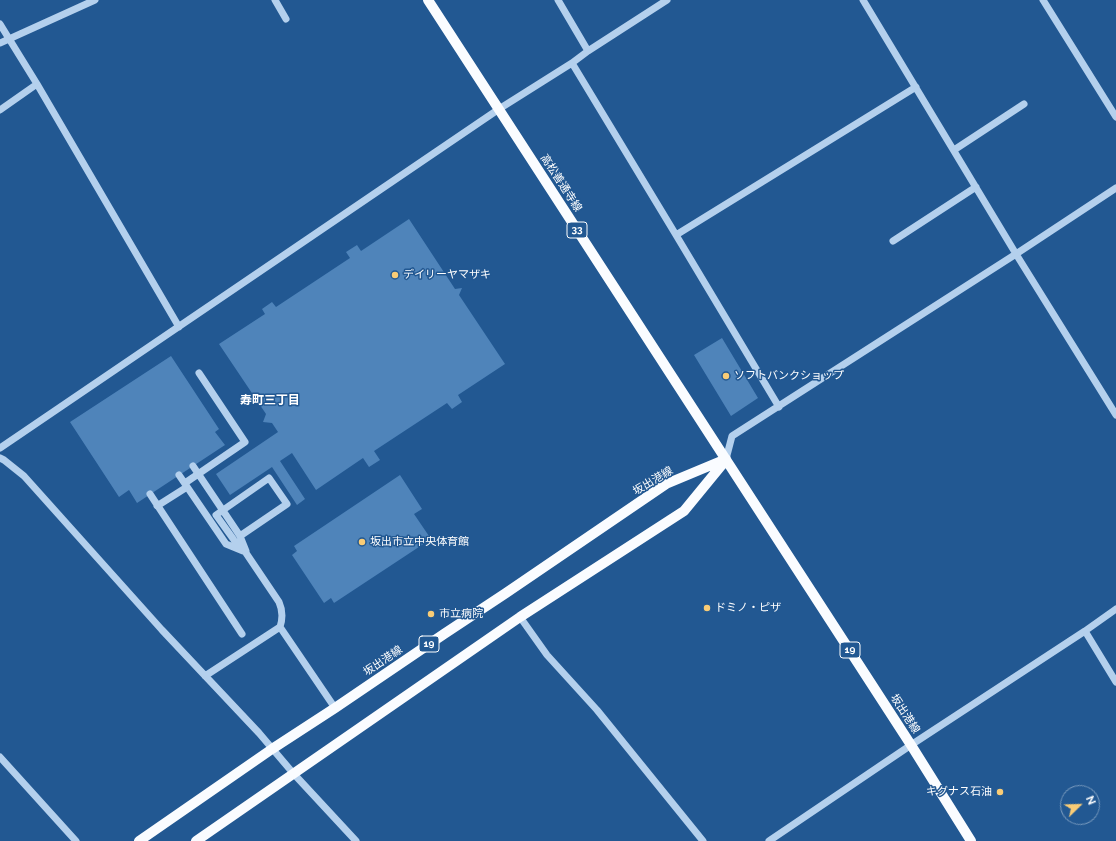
<!DOCTYPE html>
<meta charset="utf-8">
<style>
body{margin:0}
#map{position:relative;width:1116px;height:841px;overflow:hidden;background:#225892;font-family:Raleway,sans-serif}
canvas{display:block}
.north{position:absolute;left:1060px;top:785px;width:40px;height:40px;box-sizing:border-box;background:#225892;border:1px solid #7a9bbe;border-radius:50%;rotate:67deg;font-size:11px;font-weight:700;line-height:16px;text-align:center;color:#fff}
.north::after{content:'';display:block;margin:auto;width:14px;height:18px;background:#f9cc76;clip-path:polygon(50% 0,100% 100%,50% 72%,0 100%)}
</style>
<div id="map">
<canvas width="1116" height="841"></canvas>
<div class="north">N</div>
</div>
<script>
const ctx = document.querySelector('canvas').getContext('2d');
ctx.lineJoin = 'round';
function fill(path, color) { ctx.fillStyle = color; ctx.fill(path, 'evenodd'); }
function strokePath(path, color, width, dash) { ctx.strokeStyle = color; ctx.lineWidth = width; ctx.lineCap = dash ? 'butt' : 'round'; ctx.setLineDash(dash || []); ctx.stroke(path); }
function write(font, color, halo, rows, align = 'center') {
  ctx.font = font + ' Raleway,"Noto Sans JP",sans-serif'; ctx.lineWidth = 3; ctx.setLineDash([]); ctx.textBaseline = 'middle'; ctx.strokeStyle = halo; ctx.fillStyle = color; for (const [text, x, y, turn = 0] of rows) {
    ctx.save(); ctx.translate(x, y); ctx.rotate((+turn || 0) * Math.PI / 180); ctx.textAlign = isNaN(turn) ? turn : align; if (halo) ctx.strokeText(text, 0, 0); ctx.fillText(text, 0, 0); ctx.restore();
  }
}
const building = new Path2D(`
 M 409,219 L 455,289 L 462,288 L 459,295 L 505,364 L 458,395 L 462,402 L 452,409 L 447,403 L 374,451 L 380,460 L 369,467 L 363,458 L 316,490 L 292,453 L 280,461 L 305,499 L 297,505 L 272,467 L 230,495 L 216,474 L 278,432 L 272,423 L 263,422 L 266,414 L 219,344 L 265,314 L 262,309 L 272,302 L 276,307 L 350,258 L 346,252 L 357,245 L 361,251 Z
 M 722,338 L 758,398 L 731,416 L 694,355 Z
 M 171,356 L 219,429 L 215,432 L 225,445 L 137,503 L 129,490 L 119,497 L 70,422 Z
 M 400,475 L 422,509 L 414,514 L 431,539 L 334,603 L 331,598 L 324,603 L 292,555 L 297,551 L 294,546 Z`);
const minor = new Path2D(`
 M 275,0 L 286,19
 M 558,0 L 588,51
 M 863,0 L 1016,254 L 1116,415
 M 1043,0 L 1116,117
 M 0,24 L 37,84 L 179,327
 M 0,43 L 95,0
 M 572,63 L 676,235 L 779,407
 M 0,110 L 37,84
 M 954,150 L 1024,104
 M 676,235 L 916,87
 M 893,241 L 976,187
 M 0,448 L 499,109 L 572,63 L 588,51 L 667,0
 M 0,458 L 4,460 L 24,476 L 162,630 L 259,733 L 293,773 L 356,841
 M 726,459 L 732,436 L 1016,254 L 1116,188
 M 193,466 L 240,536 L 246,551
 M 179,475 L 226,544 L 243,551
 M 185,483 L 245,442 L 199,373
 M 150,494 L 242,634
 M 157,506 L 187,487
 M 520,617 L 547,655 L 597,710 L 703,841
 M 280,627 L 335,708
 M 1085,631 L 1116,682
 M 205,676 L 280,627 C 283,618 283,611 279,602 L 246,553 L 234,540 L 216,515 L 269,478 L 287,504 L 240,536
 M 0,757 L 76,841
 M 769,841 L 911,745 L 1085,631 L 1116,609`);
const major = new Path2D(`
 M 428,0 L 911,745 L 971,841
 M 139,841 L 272,749 L 335,708 L 444,634 L 506,593 L 666,484 L 726,459
 M 196,841 L 520,617 L 684,511 L 725,461`);
const markers = [
 [395,275,4,"#f9cc76"],
 [726,376,4,"#f9cc76"],
 [362,542,4,"#f9cc76"],
 [707,608,4,"#f9cc76"],
 [431,614,4,"#f9cc76"],
 [1000,792,4,"#f9cc76"]
];
const shields = [
 [577,230,20],
 [429,644,20],
 [850,650,20]
];
const shieldNames = [
 ["33",577,230],
 ["19",429,644],
 ["19",850,650]
];
const streetNames = [
 ["高松善通寺線",561,183,57],
 ["坂出港線",653,481,-31],
 ["坂出港線",383,661,-34],
 ["坂出港線",905,714,57]
];
const poiNames = [
 ["デイリーヤマザキ",403,275],
 ["ソフトバンクショップ",734,376],
 ["坂出市立中央体育館",370,542],
 ["ドミノ・ピザ",715,608],
 ["市立病院",439,614],
 ["キグナス石油",992,792,"right"]
];
const neighbourhoodNames = [
 ["寿町三丁目",270,400]
];
fill(building, '#4f84ba');
strokePath(minor, '#b4d0ed', 7);
strokePath(major, '#fafcff', 10);
for (const [x, y, r, color] of markers) { const dot = new Path2D(); dot.arc(x, y, r, 0, 2 * Math.PI); ctx.fillStyle = color; ctx.fill(dot); strokePath(dot, '#225892', 1.5); }
for (const [x, y, w] of shields) { const box = new Path2D(); box.roundRect(x - w / 2, y - 8, w, 16, 3); ctx.fillStyle = '#225892'; ctx.fill(box); strokePath(box, '#fff', 1); }
write('bold 10px', '#fff', null, shieldNames);
write('11px', '#fff', '#225892', streetNames);
write('11px', '#fff', '#225892', poiNames, 'left');
write('bold 12px', '#fff', '#225892', neighbourhoodNames);
</script>
